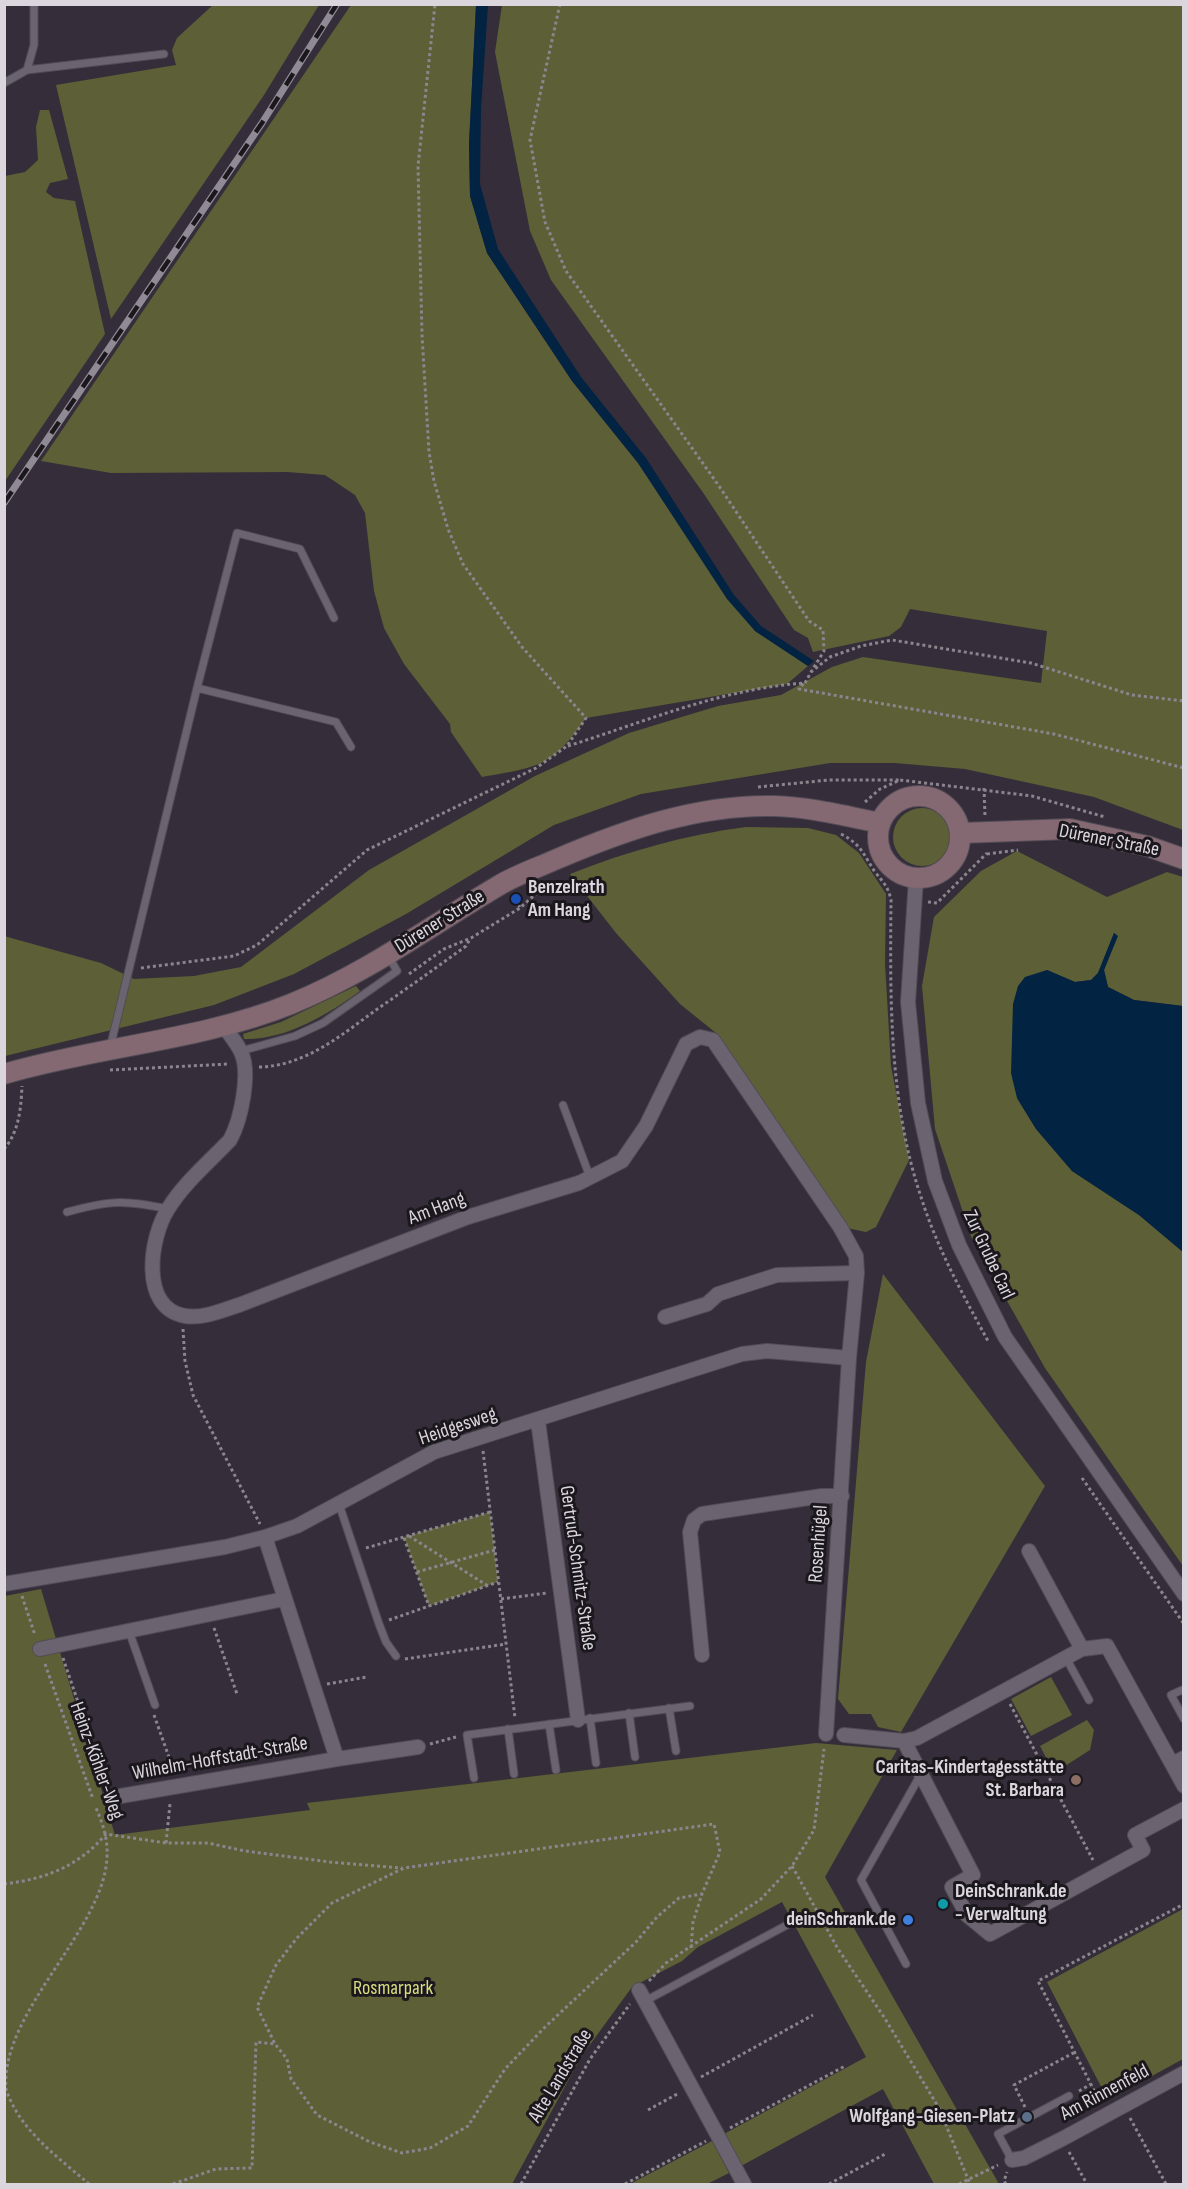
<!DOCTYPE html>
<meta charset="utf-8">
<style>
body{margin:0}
#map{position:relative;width:1188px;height:2189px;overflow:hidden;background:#352e3a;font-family:"Sofia Sans Condensed",sans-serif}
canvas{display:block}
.frame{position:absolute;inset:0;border:6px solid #dbd6de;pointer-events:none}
</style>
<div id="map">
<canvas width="1188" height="2189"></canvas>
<div class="frame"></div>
</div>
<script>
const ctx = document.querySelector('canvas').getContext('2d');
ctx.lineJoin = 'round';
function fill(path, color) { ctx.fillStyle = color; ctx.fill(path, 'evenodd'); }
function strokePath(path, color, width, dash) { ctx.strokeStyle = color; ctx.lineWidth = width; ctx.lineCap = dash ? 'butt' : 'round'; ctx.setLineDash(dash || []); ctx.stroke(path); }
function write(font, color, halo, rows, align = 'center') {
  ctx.font = font + ' "Sofia Sans Condensed",sans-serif'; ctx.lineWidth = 6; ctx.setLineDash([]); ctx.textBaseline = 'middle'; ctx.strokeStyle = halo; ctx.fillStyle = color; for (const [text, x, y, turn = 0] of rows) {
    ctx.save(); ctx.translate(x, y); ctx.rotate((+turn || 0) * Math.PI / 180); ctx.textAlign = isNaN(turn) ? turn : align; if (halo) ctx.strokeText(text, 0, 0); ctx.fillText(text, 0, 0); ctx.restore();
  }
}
const green = new Path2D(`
 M 214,4 L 319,5 L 264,95 L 111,319 L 56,85 L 176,65 L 172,50 L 177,38 Z
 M 351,5 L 476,5 L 469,144 L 470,196 L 487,253 L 572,381 L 638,463 L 755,631 L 808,666 L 787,684 L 586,718 C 552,767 539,767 482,777 L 451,732 L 450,724 L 404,664 L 384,628 L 374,591 L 365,513 L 355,495 L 325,475 L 287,472 L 111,473 L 41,461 Z
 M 502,5 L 1183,5 L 1183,830 L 1094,797 L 965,769 L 895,763 L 830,763 L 641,794 L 554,825 L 406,914 L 294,974 L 214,1005 L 5,1056 L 4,936 L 101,963 L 134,979 L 194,976 L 241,967 L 369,870 L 535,776 L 629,733 L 718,706 L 781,695 L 832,667 L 863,657 L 1041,683 L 1047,631 L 910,609 L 901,627 L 889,636 L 813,652 L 808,638 L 794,630 L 704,494 L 551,280 L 530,231 L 495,52 Z
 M 40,110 L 49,110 L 68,179 L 50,183 L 46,192 L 54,198 L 75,201 L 105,334 L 5,481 L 5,176 L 25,172 L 38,160 L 36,127 Z
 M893 837a29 29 0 1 1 58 0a29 29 0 1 1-58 0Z
 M 746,827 L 808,828 L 836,835 L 859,853 L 886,894 L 885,964 L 891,1066 L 909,1160 L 876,1227 L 866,1232 L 847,1228 L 716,1033 L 680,1004 L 616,933 L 570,874 C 628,851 685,835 746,827 Z
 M 1017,851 L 1107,897 L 1167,872 L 1183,877 L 1183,1006 L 1134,1000 L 1108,987 L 1104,970 L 1117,936 L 1114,933 L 1098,973 L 1091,980 L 1075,982 L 1047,970 L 1017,1098 L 1036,1129 L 1072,1171 L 1139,1215 L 1183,1252 L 1183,1566 L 1045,1368 L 972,1239 L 935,1129 L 922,986 L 934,917 L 981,871 Z
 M 356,986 L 360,991 C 327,1015 286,1040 244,1039 L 243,1034 L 281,1022 Z
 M 883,1274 L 1045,1486 L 901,1732 L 878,1727 L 871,1714 L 849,1714 L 838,1699 L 866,1362 Z
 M 490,1512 L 498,1582 L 429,1606 L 404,1537 Z
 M 41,1589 L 115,1835 L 310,1810 L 307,1803 L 816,1743 L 897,1750 L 825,1877 L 999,2184 L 934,2184 L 883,2089 L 741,2166 L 724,2134 L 866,2057 L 782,1902 L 698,1947 L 682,1961 L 632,1987 L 581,2057 L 512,2184 L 5,2184 L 5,1596 Z
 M 1051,1677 L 1072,1715 L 1031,1736 L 1011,1699 Z
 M 1087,1720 L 1094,1730 L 1090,1750 L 1054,1773 L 1040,1746 Z
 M 1183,1909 L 1183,2059 L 1108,2100 L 1047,1982 Z
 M 712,2141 L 729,2173 L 707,2184 L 630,2184 Z`);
const water = new Path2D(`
 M 476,5 L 488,5 L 481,109 L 480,184 L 498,249 L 581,377 L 646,458 L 734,595 L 761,626 L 814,661 L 808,666 L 755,631 L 727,599 L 638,463 L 572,381 L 487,253 L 470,196 L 469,144 Z
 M 1114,933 L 1118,936 L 1104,970 L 1108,987 L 1134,1000 L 1183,1006 L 1183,1252 L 1139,1215 L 1072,1171 L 1036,1129 L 1017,1098 L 1011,1073 L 1013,1004 L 1018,986 L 1025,977 L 1047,970 L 1075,982 L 1091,980 L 1098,973 Z`);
const path = new Path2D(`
 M 560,4 L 530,140 L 545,222 L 566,271 L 719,486 L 809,621 L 823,630 L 824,651 L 811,672
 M 805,683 L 811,672 L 830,657 L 861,646 L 892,640 L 1031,663 L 1132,695 L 1184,701
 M 568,746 C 647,721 721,689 804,683 L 799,689 L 1054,734 L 1184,768
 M 758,787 L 829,780 L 900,780
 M 984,788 L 985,816
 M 865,802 L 880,789 L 900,780 L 1032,796 L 1105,817
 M 841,834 C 862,845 863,854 875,872 C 883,882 888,886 891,900 C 890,999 889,1102 921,1197 C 937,1248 963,1295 988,1341
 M 987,854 L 1018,850
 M 516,899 L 520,908
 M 928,902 L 937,903 L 987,853
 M 141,968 L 234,956 L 257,945 L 367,850 L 536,768 L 567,746 L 586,718 L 522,647 L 463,564 L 448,529 L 434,481 L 429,452 L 422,335 L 418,166 L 435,4
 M 409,974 L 444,949 L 471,938 L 520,908 L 548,883
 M 259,1067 C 305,1066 340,1036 376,1010 C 406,989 436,968 466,946 L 470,939
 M 110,1070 L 229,1064
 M 4,1149 C 19,1132 21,1108 22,1086
 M 183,1329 L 185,1361 L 193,1395 L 260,1524
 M 483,1451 L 515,1718
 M 1082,1478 L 1184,1624
 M 409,1536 L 488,1586
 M 404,1538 L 429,1606
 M 366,1548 L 490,1512
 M 417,1572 L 495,1550
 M 22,1596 L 35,1635
 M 501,1599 L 547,1593
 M 389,1620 L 498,1582
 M 214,1628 L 237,1694
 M 63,1658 L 80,1708
 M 405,1659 L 506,1644
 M 45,1664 L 93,1799
 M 327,1684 L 367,1677
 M 1010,1704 L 1093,1860
 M 154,1715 L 175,1774
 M 430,1744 L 456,1737
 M 166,1843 L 170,1804
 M 792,1866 L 838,1949 L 884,2017 L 939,2108 L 970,2184
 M 4,1884 C 46,1879 79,1866 106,1834 L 166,1843 L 208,1843 L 245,1851 L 330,1862 L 402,1868
 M 691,1948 L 693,1922 L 702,1894
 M 649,1981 L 666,1963 L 761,1899 L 792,1866 L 814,1830 L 824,1749
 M 701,2077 L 813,2015
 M 1079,2091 L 1091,2084
 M 1100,2102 L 1038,1981 L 1184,1904
 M 1025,2107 L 1014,2085 L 1075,2052
 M 648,2110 L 679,2093
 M 1130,2118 L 1166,2184
 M 730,2128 L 845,2066
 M 1069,2152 L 1087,2184
 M 89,2184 C 59,2158 19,2130 6,2089 C 0,2012 104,1930 107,1857 C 108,1839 103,1824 96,1808
 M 173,2184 L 216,2169 L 252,2168 L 256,2042 L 275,2044 L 257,2007 L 276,1965 L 297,1938 L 332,1903 L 404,1868 L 714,1824 L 720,1852 L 702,1894 L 679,1898 L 657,1917 L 636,1942 L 545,2027 L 505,2069 L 468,2126 L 430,2148 L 402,2153 L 370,2142 L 317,2115 L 291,2079 L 287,2059 L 275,2044
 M 521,2184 L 590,2059 L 630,2004
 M 625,2184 L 706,2141
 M 829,2184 L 887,2153
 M 959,2184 L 998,2165
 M 1006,2184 L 1004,2181 L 1007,2172`);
const lane = new Path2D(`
 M 27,70 L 164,54
 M 4,83 L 27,70 L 34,45 L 34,4
 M 197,688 L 336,722 L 351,747
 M 110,1048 L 197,688 L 237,533 L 300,549 L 334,618
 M 241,1051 L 295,1036 L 323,1023 L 397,971 L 389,957
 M 563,1105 L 590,1177
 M 67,1212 C 111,1200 124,1200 168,1209
 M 339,1504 L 379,1624 L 386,1642 L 396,1656
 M 129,1631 L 155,1705
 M 1066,1658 L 1089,1700
 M 1182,1690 L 1171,1695 L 1184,1719
 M 669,1708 L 676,1751
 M 629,1713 L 635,1757
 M 590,1718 L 596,1763
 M 549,1724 L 556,1770
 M 508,1729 L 514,1774
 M 474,1778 L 467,1735 L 690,1706
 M 906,1964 L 861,1880 L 921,1774
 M 645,2001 L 787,1925
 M 1012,2160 L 998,2134 L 1069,2096`);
const street = new Path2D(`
 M 916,879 L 908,1002 L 918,1103 L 935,1181 L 959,1245 L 1005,1337 L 1184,1594
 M 665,1317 L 707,1304 L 718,1294 L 777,1275 L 857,1273
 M 538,1421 L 578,1720
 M 1029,1551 L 1082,1649
 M 4,1584 L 225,1547 L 265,1537 L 297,1526 L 434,1452 L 742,1354 L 767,1351 L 849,1358 L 857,1273 L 856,1256 L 840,1227 L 713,1040 L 700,1037 L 686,1044 L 646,1126 L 622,1161 L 579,1183 L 468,1217 L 239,1305 C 223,1310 203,1319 185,1316 C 139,1308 150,1237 168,1209 C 184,1183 209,1162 230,1140 C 241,1120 251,1073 241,1052 C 237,1043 230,1035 225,1028
 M 40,1649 L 284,1599
 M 702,1655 L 690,1532 L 694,1520 L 702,1514 L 822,1496 L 842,1496
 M 826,1734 L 849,1358
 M 844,1735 L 904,1741 L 917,1738 L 1082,1649 L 1107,1646 L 1172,1764 L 1184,1758
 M 904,1741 L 973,1875 L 952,1887 L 967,1915 L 990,1934 L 1143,1850 L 1135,1835 L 1184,1809
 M 337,1759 L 418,1747
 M 1172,1764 L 1184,1786
 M 109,1798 L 337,1759 L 265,1537
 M 639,1990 L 744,2184
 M 1012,2160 L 1024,2158 L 1062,2139 L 1184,2073`);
const secondary = new Path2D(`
 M878 837a41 41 0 1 1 82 0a41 41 0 1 1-82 0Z
 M 961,833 L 1070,829 L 1147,846 L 1184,859
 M 4,1074 C 99,1046 199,1041 291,1004 C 365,974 429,927 498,886 C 516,875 537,868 557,859 C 625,830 698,804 774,806 C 810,807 845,816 880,823`);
const rail = new Path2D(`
 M 4,503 L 262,123 L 337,4`);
const markers = [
 [516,899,6,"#1a4fb4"],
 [1076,1780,6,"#8d6e63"],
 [943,1904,6,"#0f9aa8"],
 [908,1920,6,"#3f7fe0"],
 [1027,2117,6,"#5c6f8a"]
];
const streetNames = [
 ["Dürener Straße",1109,841,11],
 ["Dürener Straße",440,922,-32],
 ["Am Hang",437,1209,-21],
 ["Zur Grube Carl",988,1255,65],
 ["Heidgesweg",458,1427,-19],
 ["Rosenhügel",819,1544,-86],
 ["Gertrud-Schmitz-Straße",577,1568,82],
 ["Wilhelm-Hoffstadt-Straße",220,1759,-10],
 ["Heinz-Köhler-Weg",96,1761,70],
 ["Alte Landstraße",561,2076,-59],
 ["Am Rinnenfeld",1105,2093,-28]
];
const poiNames = [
 ["Benzelrath",528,888,"left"],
 ["Am Hang",528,911,"left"],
 ["Caritas-Kindertagesstätte",1064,1768],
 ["St. Barbara",1064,1791],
 ["DeinSchrank.de",955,1892,"left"],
 ["- Verwaltung",955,1915,"left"],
 ["deinSchrank.de",896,1920],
 ["Wolfgang-Giesen-Platz",1015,2117]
];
const parkNames = [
 ["Rosmarpark",393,1989]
];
fill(green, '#5d5f36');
fill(water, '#022342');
strokePath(lane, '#524c56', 9);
strokePath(street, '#524c56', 16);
strokePath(secondary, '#524c56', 22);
strokePath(path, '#8b858e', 3, [3, 3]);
strokePath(lane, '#6b6470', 7);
strokePath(street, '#6b6470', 14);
strokePath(secondary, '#846872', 20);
strokePath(rail, '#908a94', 7);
strokePath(rail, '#1b181d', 4.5, [14]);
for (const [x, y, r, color] of markers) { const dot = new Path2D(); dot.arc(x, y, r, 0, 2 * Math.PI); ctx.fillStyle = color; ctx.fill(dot); strokePath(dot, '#1b181d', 2); }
write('20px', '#dbd6de', '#1b181d', streetNames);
write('bold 20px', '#dbd6de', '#1b181d', poiNames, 'right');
write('20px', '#dadd80', '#1b181d', parkNames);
</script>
